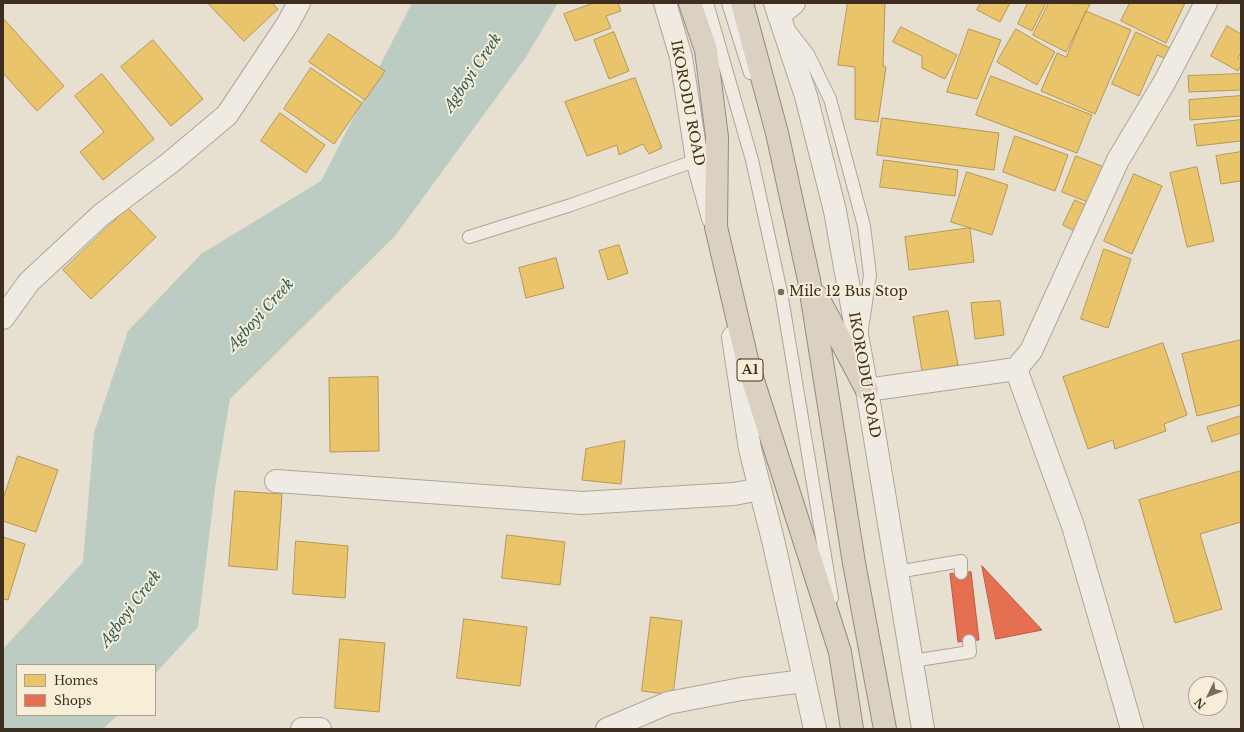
<!DOCTYPE html>
<style>
body{margin:0}
#map{position:relative;width:1244px;height:732px;overflow:hidden;background:#e7e0d1;font-family:"Libre Baskerville",serif}
canvas{display:block}
.frame{position:absolute;inset:0;border:4px solid #3d2e20;pointer-events:none}
.legend{position:absolute;left:16px;top:664px;width:140px;height:52px;box-sizing:border-box;background:#f7eed8;border:1px solid #ada18e;margin:0;padding:5px 7px;list-style:none;font-size:12px;color:#3d2e20}
.legend li{display:flex;align-items:center;gap:8px;height:20px}
.legend b{width:20px;border:1px solid #ada18e}
.north{position:absolute;left:1188px;top:676px;width:40px;height:40px;box-sizing:border-box;background:#f7eed8;border:1px solid #ada18e;border-radius:50%;rotate:227deg;font-size:11px;font-weight:700;line-height:16px;text-align:center;color:#3d2e20}
.north::after{content:'';display:block;margin:auto;width:14px;height:18px;background:#786c5e;clip-path:polygon(50% 0,100% 100%,50% 72%,0 100%)}
</style>
<div id="map">
<canvas width="1244" height="732"></canvas>
<div class="frame"></div>
<ul class="legend">
<li><b style="height:11px;background:#e9c46a"></b>Homes</li>
<li><b style="height:11px;background:#e76f51"></b>Shops</li>
</ul>
<div class="north">N</div>
</div>
<script>
const ctx = document.querySelector('canvas').getContext('2d');
ctx.lineJoin = 'round';
function fill(path, color) { ctx.fillStyle = color; ctx.fill(path, 'evenodd'); }
function strokePath(path, color, width, dash) { ctx.strokeStyle = color; ctx.lineWidth = width; ctx.lineCap = dash ? 'butt' : 'round'; ctx.setLineDash(dash || []); ctx.stroke(path); }
function write(font, color, halo, rows, align = 'center') {
  ctx.font = font + ' "Libre Baskerville",serif'; ctx.lineWidth = 4; ctx.setLineDash([]); ctx.textBaseline = 'middle'; ctx.strokeStyle = halo; ctx.fillStyle = color; for (const [text, x, y, turn = 0] of rows) {
    ctx.save(); ctx.translate(x, y); ctx.rotate((+turn || 0) * Math.PI / 180); ctx.textAlign = isNaN(turn) ? turn : align; if (halo) ctx.strokeText(text, 0, 0); ctx.fillText(text, 0, 0); ctx.restore();
  }
}
const water = new Path2D(`
 M 412,3 L 558,3 L 526,57 L 395,236 L 230,399 L 215,488 L 198,627 L 155,674 L 155,665 L 17,665 L 17,715 L 118,715 L 103,729 L 3,729 L 3,649 L 83,562 L 94,433 L 128,331 L 201,254 L 321,181 Z`);
const homes = new Path2D(`
 M 208,3 L 272,3 L 278,9 L 244,41 Z
 M 594,3 L 618,3 L 621,11 L 606,16 L 611,28 L 575,41 L 564,14 Z
 M 848,3 L 885,3 L 883,66 L 886,67 L 878,122 L 855,119 L 855,67 L 838,65 Z
 M 981,3 L 1010,3 L 1000,22 L 977,10 Z
 M 1028,3 L 1046,3 L 1032,31 L 1018,24 Z
 M 1049,3 L 1090,4 L 1066,52 L 1033,35 Z
 M 1130,3 L 1185,3 L 1166,43 L 1121,21 Z
 M 1086,11 L 1131,30 L 1095,114 L 1041,91 L 1057,53 L 1066,57 Z
 M 3,18 L 64,86 L 37,111 L 3,73 Z
 M 1227,26 L 1241,34 L 1241,52 L 1238,58 L 1241,60 L 1241,65 L 1238,71 L 1211,56 Z
 M 901,27 L 957,55 L 945,79 L 922,68 L 922,56 L 893,42 Z
 M 969,29 L 1001,40 L 977,99 L 947,92 Z
 M 1016,29 L 1055,52 L 1037,85 L 997,62 Z
 M 614,32 L 629,71 L 609,79 L 594,40 Z
 M 1136,32 L 1174,50 L 1169,60 L 1157,55 L 1139,96 L 1112,84 Z
 M 329,34 L 385,71 L 365,100 L 309,62 Z
 M 153,40 L 203,99 L 171,126 L 121,67 Z
 M 311,68 L 362,103 L 334,144 L 284,109 Z
 M 102,74 L 154,139 L 103,180 L 80,152 L 104,132 L 75,96 Z
 M 1241,74 L 1241,90 L 1189,92 L 1188,76 Z
 M 991,76 L 1092,115 L 1077,153 L 976,115 Z
 M 635,78 L 662,148 L 649,154 L 643,144 L 619,155 L 617,145 L 587,156 L 565,102 Z
 M 1241,96 L 1241,116 L 1190,120 L 1189,100 Z
 M 280,113 L 325,145 L 306,173 L 261,141 Z
 M 882,118 L 999,133 L 994,170 L 877,155 Z
 M 1241,120 L 1241,141 L 1197,146 L 1194,125 Z
 M 1015,136 L 1068,155 L 1055,191 L 1003,172 Z
 M 1241,152 L 1241,181 L 1221,184 L 1216,156 Z
 M 1076,156 L 1104,167 L 1090,203 L 1062,192 Z
 M 884,160 L 958,170 L 955,196 L 880,187 Z
 M 1197,167 L 1214,241 L 1187,247 L 1170,173 Z
 M 967,172 L 1008,185 L 992,235 L 951,222 Z
 M 1134,174 L 1162,186 L 1132,254 L 1104,241 Z
 M 1075,200 L 1090,207 L 1078,233 L 1063,225 Z
 M 128,208 L 156,237 L 91,299 L 63,270 Z
 M 970,228 L 974,262 L 909,270 L 905,237 Z
 M 619,245 L 628,273 L 608,280 L 599,251 Z
 M 1104,249 L 1131,259 L 1108,328 L 1081,319 Z
 M 556,258 L 564,288 L 526,298 L 519,268 Z
 M 1000,301 L 1004,335 L 975,339 L 971,303 Z
 M 948,311 L 958,365 L 922,371 L 913,317 Z
 M 1241,340 L 1241,405 L 1197,416 L 1182,354 Z
 M 1163,343 L 1187,415 L 1164,424 L 1166,431 L 1115,449 L 1113,440 L 1088,449 L 1063,377 Z
 M 378,377 L 379,451 L 330,452 L 329,378 Z
 M 1241,416 L 1241,433 L 1212,442 L 1207,427 Z
 M 625,441 L 621,484 L 582,480 L 586,449 Z
 M 18,456 L 58,470 L 36,532 L 3,521 L 3,499 Z
 M 1241,471 L 1241,522 L 1200,534 L 1222,609 L 1175,623 L 1139,500 Z
 M 235,491 L 282,494 L 277,570 L 229,566 Z
 M 507,535 L 565,542 L 560,585 L 502,578 Z
 M 3,537 L 25,544 L 8,600 L 3,599 Z
 M 296,541 L 348,546 L 345,598 L 293,594 Z
 M 651,617 L 682,621 L 673,695 L 642,691 Z
 M 464,619 L 527,627 L 520,686 L 457,678 Z
 M 340,639 L 385,643 L 379,712 L 335,708 Z`);
const shops = new Path2D(`
 M 982,566 L 1042,630 L 996,639 Z
 M 971,572 L 979,640 L 958,642 L 950,574 Z`);
const service = new Path2D(`
 M 707,3 L 752,160 L 781,292 L 832,598
 M 728,3 L 750,73
 M 791,32 L 808,54 L 830,99 L 864,226 L 870,275 L 862,329
 M 469,237 L 571,205 L 697,160
 M 897,572 L 961,561 L 961,573
 M 912,661 L 970,652 L 969,641`);
const minor = new Path2D(`
 M 779,16 L 794,3
 M 3,318 L 29,282 L 101,215 L 171,162 L 227,115 L 287,25 L 299,3
 M 1016,369 L 1073,526 L 1132,729
 M 867,390 L 1016,369 L 1031,351 L 1118,160 L 1164,83 L 1206,3
 M 276,481 L 582,503 L 734,494 L 760,489
 M 302,729 L 320,729
 M 607,729 L 668,703 L 741,689 L 804,681`);
const tertiary = new Path2D(`
 M 665,3 L 681,57 L 697,160 L 713,218
 M 775,3 L 806,96 L 835,211 L 867,390 L 923,729
 M 733,337 L 750,449 L 774,544 L 815,729`);
const motorway = new Path2D(`
 M 690,3 L 706,50 L 717,137 L 716,227 L 749,368 L 840,652 L 852,729
 M 742,3 L 777,133 L 809,280 L 854,563 L 885,729
 M 817,296 L 867,390`);
const markers = [
 [781,292,4,"#786c5e"]
];
const shields = [
 [750,370,26]
];
const shieldNames = [
 ["A1",750,370]
];
const streetNames = [
 ["IKORODU ROAD",687,103,79],
 ["IKORODU ROAD",864,375,80]
];
const poiNames = [
 ["Mile 12 Bus Stop",789,292]
];
const waterNames = [
 ["Agboyi Creek",473,73,-56],
 ["Agboyi Creek",261,315,-48],
 ["Agboyi Creek",131,609,-53]
];
fill(water, '#bcccc2');
fill(homes, '#e9c46a');
strokePath(homes, '#b59754', 1);
fill(shops, '#e76f51');
strokePath(shops, '#b45c42', 1);
strokePath(service, '#ada599', 14);
strokePath(minor, '#ada599', 24);
strokePath(tertiary, '#ada599', 24);
strokePath(motorway, '#928b80', 24);
strokePath(service, '#efebe3', 12);
strokePath(minor, '#efebe3', 22);
strokePath(tertiary, '#efebe3', 22);
strokePath(motorway, '#dad1c2', 22);
for (const [x, y, r, color] of markers) { const dot = new Path2D(); dot.arc(x, y, r, 0, 2 * Math.PI); ctx.fillStyle = color; ctx.fill(dot); strokePath(dot, '#f7eed8', 1.5); }
for (const [x, y, w] of shields) { const box = new Path2D(); box.roundRect(x - w / 2, y - 11, w, 22, 3); ctx.fillStyle = '#f7eed8'; ctx.fill(box); strokePath(box, '#3d2e20', 1); }
write('bold 13px', '#3d2e20', null, shieldNames);
write('14px', '#3d2e20', '#f7eed8', streetNames);
write('14px', '#3d2e20', '#f7eed8', poiNames, 'left');
write('italic 15px', '#2f5d5a', '#f7eed8', waterNames);
</script>
